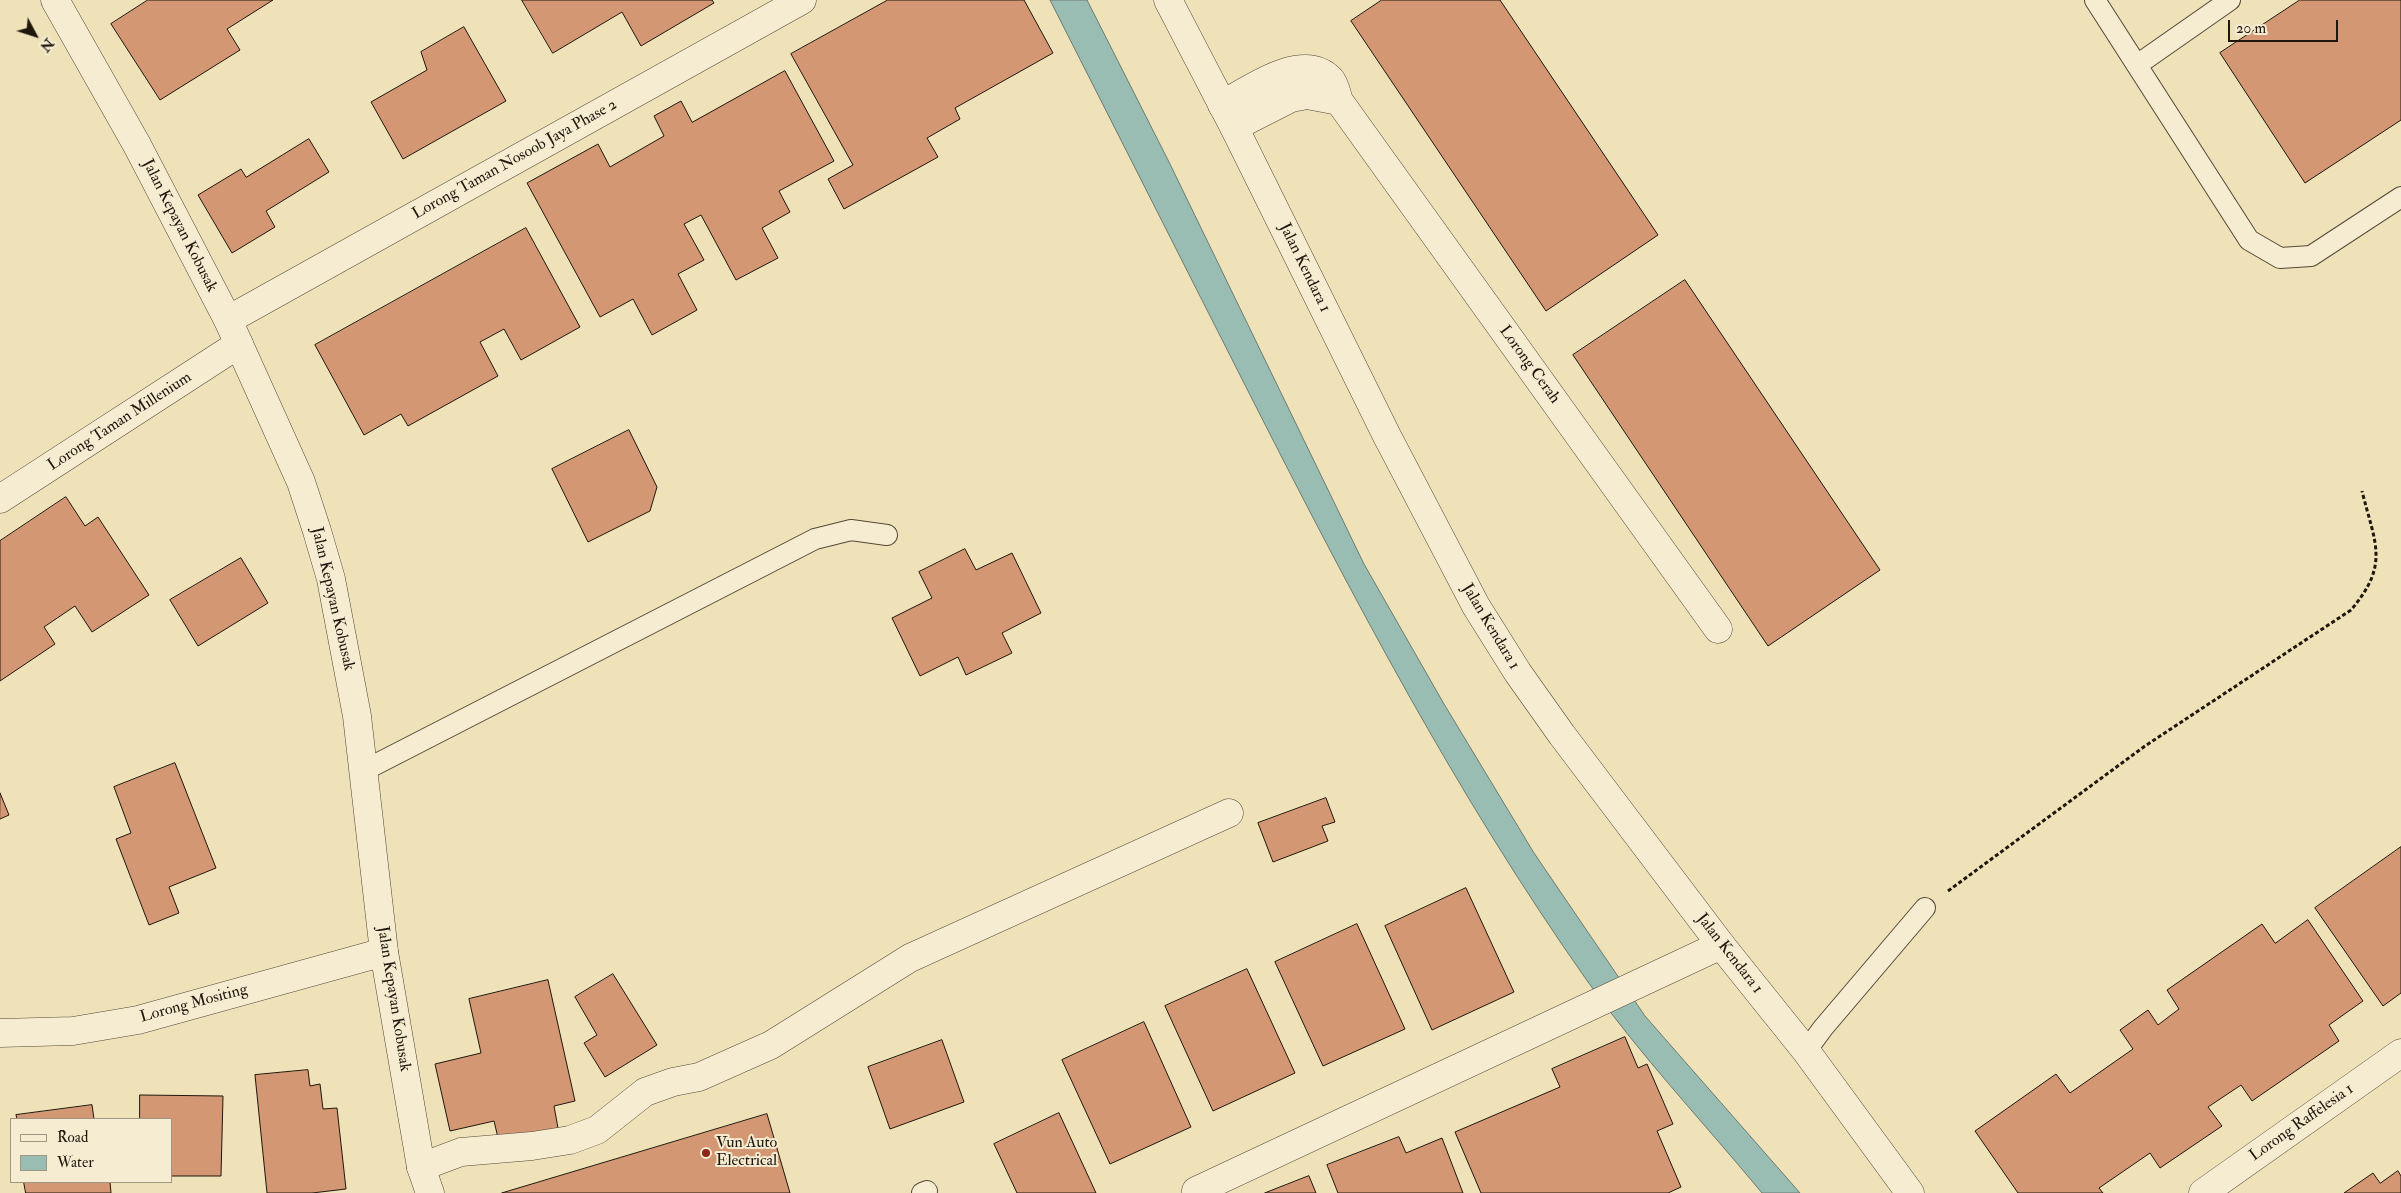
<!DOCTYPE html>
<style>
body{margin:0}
#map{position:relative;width:2401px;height:1193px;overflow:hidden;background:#efe2b9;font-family:"IM FELL Double Pica",serif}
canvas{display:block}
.legend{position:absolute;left:10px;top:1118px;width:162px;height:65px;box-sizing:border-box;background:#f5ecd2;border:1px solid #9f9683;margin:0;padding:6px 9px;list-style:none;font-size:15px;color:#1f160c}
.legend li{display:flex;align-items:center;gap:10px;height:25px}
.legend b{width:25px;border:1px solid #9f9683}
.north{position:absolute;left:10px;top:10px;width:50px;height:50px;-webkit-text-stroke:4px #f5ecd2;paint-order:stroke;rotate:130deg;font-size:14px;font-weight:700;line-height:20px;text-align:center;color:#1f160c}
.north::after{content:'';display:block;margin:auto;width:18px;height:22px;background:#1f160c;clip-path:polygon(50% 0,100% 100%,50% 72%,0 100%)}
.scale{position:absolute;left:2228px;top:20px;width:110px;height:22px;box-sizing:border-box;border:2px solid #1f160c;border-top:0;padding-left:6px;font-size:15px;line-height:18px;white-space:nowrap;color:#1f160c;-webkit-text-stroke:4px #f5ecd2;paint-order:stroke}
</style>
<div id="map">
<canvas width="2401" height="1193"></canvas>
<ul class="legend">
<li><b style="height:6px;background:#f5ecd2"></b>Road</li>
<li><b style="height:14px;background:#9abdb3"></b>Water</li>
</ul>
<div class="north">N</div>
<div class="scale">20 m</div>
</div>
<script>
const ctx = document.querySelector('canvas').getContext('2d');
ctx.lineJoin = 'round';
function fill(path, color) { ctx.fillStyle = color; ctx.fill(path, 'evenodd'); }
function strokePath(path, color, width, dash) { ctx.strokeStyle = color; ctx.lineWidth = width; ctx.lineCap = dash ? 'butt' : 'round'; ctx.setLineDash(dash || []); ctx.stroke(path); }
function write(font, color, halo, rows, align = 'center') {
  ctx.font = font + ' "IM FELL Double Pica",serif'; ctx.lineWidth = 4; ctx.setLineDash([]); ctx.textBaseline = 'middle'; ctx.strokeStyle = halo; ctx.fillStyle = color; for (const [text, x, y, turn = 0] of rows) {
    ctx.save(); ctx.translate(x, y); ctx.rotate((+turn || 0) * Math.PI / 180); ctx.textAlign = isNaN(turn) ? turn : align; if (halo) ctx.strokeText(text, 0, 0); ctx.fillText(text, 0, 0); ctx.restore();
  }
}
const water = new Path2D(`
 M 1050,0 L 1087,0 L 1169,162 L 1364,564 L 1444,704 L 1534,853 L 1645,1016 L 1800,1193 L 1762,1193 C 1705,1124 1640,1055 1588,982 C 1456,795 1350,592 1246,387 C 1181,258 1115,129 1050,0 Z`);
const building = new Path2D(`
 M 148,0 L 273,0 L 227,29 L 240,50 L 160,100 L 111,24 Z
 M 522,0 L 712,0 L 714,3 L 641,46 L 622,12 L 553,53 Z
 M 888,0 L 1024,0 L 1053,53 L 955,108 L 960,119 L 927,138 L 938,157 L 844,209 L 828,179 L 853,165 L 791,54 Z
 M 1382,0 L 1500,0 L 1658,235 L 1546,311 L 1351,21 Z
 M 2300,0 L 2401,0 L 2401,120 L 2305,183 L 2220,53 Z
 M 464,27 L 506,101 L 403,159 L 371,102 L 427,70 L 421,52 Z
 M 785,71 L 834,161 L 779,191 L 790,212 L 762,228 L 778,258 L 736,280 L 701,215 L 684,224 L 704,260 L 678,274 L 697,310 L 652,335 L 633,299 L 600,317 L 527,183 L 598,144 L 610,167 L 664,136 L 654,116 L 681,101 L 692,122 Z
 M 309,139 L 329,172 L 266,211 L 275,227 L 232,253 L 198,195 L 241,169 L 246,177 Z
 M 526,228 L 580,327 L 521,360 L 504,329 L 480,342 L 498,376 L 408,426 L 401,414 L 364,435 L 315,345 Z
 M 1685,280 L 1880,570 L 1768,646 L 1573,355 Z
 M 629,430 L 657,487 L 650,511 L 588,542 L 552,469 Z
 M 66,497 L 85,526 L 98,517 L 149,595 L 92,632 L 75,606 L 44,627 L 55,644 L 0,681 L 0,541 Z
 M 965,549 L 976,570 L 1012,553 L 1041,613 L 1002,633 L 1012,653 L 966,675 L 958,657 L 920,676 L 892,618 L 932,598 L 919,572 Z
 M 241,558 L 268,603 L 198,646 L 170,600 Z
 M 175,763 L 216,868 L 169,887 L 179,913 L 149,925 L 116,839 L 131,833 L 114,787 Z
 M 0,793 L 9,815 L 0,819 Z
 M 1326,798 L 1335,822 L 1322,826 L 1328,841 L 1273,862 L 1258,823 Z
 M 2401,847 L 2401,993 L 2383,1006 L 2315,908 Z
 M 1466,888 L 1514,992 L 1432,1030 L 1385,926 Z
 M 2308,920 L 2363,1001 L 2329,1025 L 2339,1041 L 2252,1101 L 2241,1085 L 2208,1107 L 2222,1126 L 2160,1168 L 2150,1153 L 2099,1188 L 2103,1193 L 2018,1193 L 1975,1131 L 2056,1074 L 2070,1093 L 2133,1049 L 2120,1030 L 2148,1010 L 2158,1025 L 2179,1009 L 2167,990 L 2262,924 L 2275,943 Z
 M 1357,924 L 1405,1029 L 1323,1066 L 1275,962 Z
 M 1247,969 L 1295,1073 L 1213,1111 L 1165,1006 Z
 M 613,974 L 657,1045 L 605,1077 L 584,1043 L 597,1035 L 575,997 Z
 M 548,980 L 575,1101 L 554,1106 L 558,1128 L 499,1142 L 494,1121 L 450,1131 L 435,1064 L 481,1053 L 469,999 Z
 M 1144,1022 L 1191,1127 L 1110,1164 L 1062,1060 Z
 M 1625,1037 L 1638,1068 L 1647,1064 L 1673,1124 L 1657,1131 L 1681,1187 L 1668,1193 L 1481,1193 L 1455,1132 L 1560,1087 L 1552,1069 Z
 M 942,1040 L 964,1102 L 890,1129 L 868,1067 Z
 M 308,1070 L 310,1086 L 320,1084 L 323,1109 L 337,1108 L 346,1189 L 312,1193 L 267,1193 L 255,1075 Z
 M 140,1095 L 223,1096 L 221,1176 L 171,1176 L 171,1119 L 140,1119 Z
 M 92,1105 L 94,1119 L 17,1119 L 16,1115 Z
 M 1059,1113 L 1096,1193 L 1017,1193 L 994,1144 Z
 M 767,1114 L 790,1193 L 502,1193 Z
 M 1399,1137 L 1406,1153 L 1442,1138 L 1463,1193 L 1338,1193 L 1327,1165 Z
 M 2398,1171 L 2401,1176 L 2401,1193 L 2344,1193 L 2373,1173 L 2380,1183 Z
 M 1309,1176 L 1316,1193 L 1265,1193 Z
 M 24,1182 L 110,1182 L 111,1193 L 26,1193 Z`);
const path = new Path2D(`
 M 1948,891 L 2145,746 L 2351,610 C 2390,564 2375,544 2362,491`);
const service = new Path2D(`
 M 2095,0 L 2249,240 L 2280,258 L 2311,256 L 2401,197
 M 2137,65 L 2230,0
 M 363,771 L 815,539 L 851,530 L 887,535
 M 1806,1051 L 1823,1028 L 1925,908
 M 922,1193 L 927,1191`);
const minor = new Path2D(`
 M 1222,105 C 1249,90 1303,50 1331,80 C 1335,84 1337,95 1339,101 L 1718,629
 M 1234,127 L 1291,98 L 1307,95 L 1339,101
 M 228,320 L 802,0
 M 0,499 L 239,344
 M 0,1033 L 73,1031 L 138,1020 L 384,952
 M 421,1167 L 461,1152 L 532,1146 L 570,1140 L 597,1130 L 645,1092 L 673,1082 L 699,1077 L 771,1045 L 910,958 L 1229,813
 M 1196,1191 L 1721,945
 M 2203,1193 L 2401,1053`);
const tertiary = new Path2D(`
 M 55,0 L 137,145 L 228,320 L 301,482 L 317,531 L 331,579 L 357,716 L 384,952 L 421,1167 L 430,1193
 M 1168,0 L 1234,127 L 1387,436 L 1476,606 L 1518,673 L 1562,735 L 1721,945 L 1806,1051 L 1910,1193`);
const markers = [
 [706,1153,5,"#8f2418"]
];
const streetNames = [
 ["Lorong Taman Nosoob Jaya Phase 2",515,160,-29],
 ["Jalan Kepayan Kobusak",179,226,63],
 ["Jalan Kendara 1",1304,268,64],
 ["Lorong Cerah",1529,365,54],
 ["Lorong Taman Millenium",120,422,-33],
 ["Jalan Kepayan Kobusak",332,599,77],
 ["Jalan Kendara 1",1490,627,59],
 ["Jalan Kendara 1",1729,954,52],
 ["Jalan Kepayan Kobusak",393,999,81],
 ["Lorong Mositing",194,1004,-15],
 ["Lorong Raffelesia 1",2302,1123,-35]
];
const poiNames = [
 ["Vun Auto",716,1144],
 ["Electrical",716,1162]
];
fill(water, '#9abdb3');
strokePath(water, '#697a70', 1);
fill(building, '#d49773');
strokePath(building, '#1f160c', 1);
strokePath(service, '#534937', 22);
strokePath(minor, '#534937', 29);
strokePath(tertiary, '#534937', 29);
strokePath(path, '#1f160c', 3, [4, 2.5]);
strokePath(service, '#f5ecd2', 20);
strokePath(minor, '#f5ecd2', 28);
strokePath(tertiary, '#f5ecd2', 28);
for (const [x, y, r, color] of markers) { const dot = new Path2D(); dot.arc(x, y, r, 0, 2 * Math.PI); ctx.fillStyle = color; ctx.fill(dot); strokePath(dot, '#f5ecd2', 2); }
write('16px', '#1f160c', '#f5ecd2', streetNames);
write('16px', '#1f160c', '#f5ecd2', poiNames, 'left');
</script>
